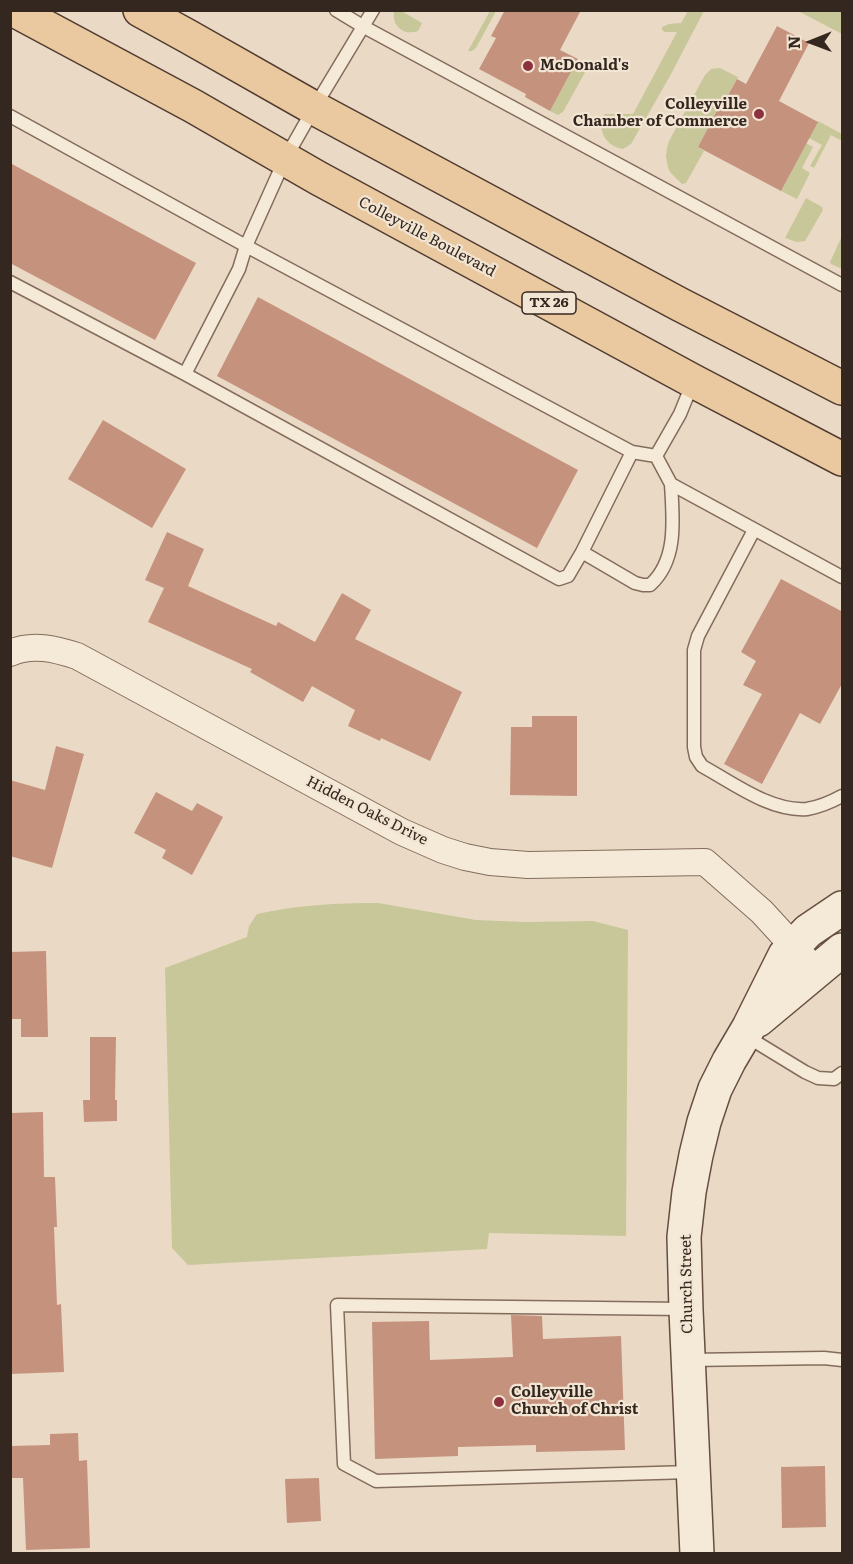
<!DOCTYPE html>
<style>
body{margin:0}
#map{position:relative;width:853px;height:1564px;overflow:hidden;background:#eadac5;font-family:Literata,serif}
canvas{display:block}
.frame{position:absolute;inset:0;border:12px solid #34271f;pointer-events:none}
.north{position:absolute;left:781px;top:12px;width:60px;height:60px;-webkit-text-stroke:4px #f2e5d3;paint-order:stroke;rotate:269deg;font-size:16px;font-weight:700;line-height:24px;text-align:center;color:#34271f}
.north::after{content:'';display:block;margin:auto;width:21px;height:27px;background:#34271f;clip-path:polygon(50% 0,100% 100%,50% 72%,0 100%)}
</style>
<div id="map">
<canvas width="853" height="1564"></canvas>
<div class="frame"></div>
<div class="north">N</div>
</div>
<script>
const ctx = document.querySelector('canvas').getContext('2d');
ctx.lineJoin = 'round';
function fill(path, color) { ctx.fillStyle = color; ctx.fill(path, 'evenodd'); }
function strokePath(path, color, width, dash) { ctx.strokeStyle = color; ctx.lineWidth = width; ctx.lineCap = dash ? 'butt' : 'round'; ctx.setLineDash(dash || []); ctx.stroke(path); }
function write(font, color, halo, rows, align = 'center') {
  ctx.font = font + ' Literata,serif'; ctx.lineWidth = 4.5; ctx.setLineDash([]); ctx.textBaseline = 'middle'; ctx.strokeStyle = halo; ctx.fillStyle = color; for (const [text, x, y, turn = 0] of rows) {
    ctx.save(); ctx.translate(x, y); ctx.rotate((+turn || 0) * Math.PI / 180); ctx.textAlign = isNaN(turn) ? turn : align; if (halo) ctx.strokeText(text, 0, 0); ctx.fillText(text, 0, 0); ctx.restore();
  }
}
const green = new Path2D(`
 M 394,11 L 404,11 L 403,12 L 422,23 L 418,31 C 403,36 392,26 394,11 Z
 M 490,11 L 496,11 L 476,48 L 472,51 L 468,51 Z
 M 688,11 L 704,11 L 670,76 L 631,144 L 623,149 C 606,146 599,133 602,117 L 605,114 L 633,114 L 677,32 L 665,32 L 662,30 L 662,27 L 669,24 L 681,23 Z
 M 798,11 L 842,11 L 842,34 Z
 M 577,61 L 588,67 L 563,112 L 558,115 L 550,111 Z
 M 720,68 L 738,77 L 722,106 L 720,105 L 698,147 L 704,151 L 686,183 L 682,184 L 671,173 L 668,168 L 666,156 L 667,148 L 669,141 L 705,75 L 711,69 Z
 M 818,121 L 842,134 L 842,141 L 831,135 L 814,168 L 810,166 L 822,145 L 809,138 Z
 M 806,143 L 813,147 L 802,168 L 810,173 L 797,199 L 781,191 Z
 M 806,198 L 822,207 L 823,210 L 805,241 L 797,242 L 785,238 Z
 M 842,236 L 842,269 L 831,264 L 830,262 Z
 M 378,903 L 476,920 L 524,922 L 593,921 L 628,930 L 626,1236 L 489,1233 L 487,1249 L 188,1265 L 172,1248 L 165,968 L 247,937 L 249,926 L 257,914 C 297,905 337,903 378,903 Z`);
const building = new Path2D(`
 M 505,10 L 581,10 L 560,50 L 578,59 L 550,111 L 525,97 L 526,94 L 479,69 L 496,38 L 491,36 Z
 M 777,26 L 809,43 L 779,101 L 818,122 L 781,191 L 698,147 L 720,105 L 722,106 L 737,79 L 746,84 Z
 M 10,163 L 196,263 L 155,340 L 10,263 Z
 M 258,297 L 578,470 L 537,548 L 217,376 Z
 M 103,420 L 186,469 L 152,528 L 68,479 Z
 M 167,532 L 204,549 L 188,586 L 276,626 L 278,622 L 315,642 L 342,593 L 371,610 L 355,639 L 462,692 L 430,761 L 381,738 L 380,741 L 348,726 L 355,710 L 312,686 L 303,702 L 250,672 L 252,669 L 148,622 L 164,588 L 145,580 Z
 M 781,579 L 843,612 L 843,682 L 820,724 L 800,713 L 762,784 L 724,764 L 762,694 L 743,685 L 756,661 L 741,652 Z
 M 532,716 L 577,716 L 577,796 L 510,795 L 511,727 L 532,727 Z
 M 56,746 L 84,754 L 52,868 L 10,856 L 10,780 L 45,790 Z
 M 156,792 L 192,811 L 197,803 L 223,817 L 192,875 L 162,858 L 166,850 L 134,833 Z
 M 46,951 L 48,1037 L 21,1037 L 21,1019 L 10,1019 L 10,952 Z
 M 90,1037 L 116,1037 L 115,1100 L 117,1100 L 117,1121 L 84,1122 L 83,1100 L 90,1100 Z
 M 43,1112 L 44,1177 L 55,1177 L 57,1227 L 54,1227 L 57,1305 L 61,1304 L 64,1372 L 10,1374 L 10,1113 Z
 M 511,1315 L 542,1316 L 543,1339 L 621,1336 L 625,1450 L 536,1452 L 536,1445 L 458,1447 L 458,1456 L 375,1459 L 372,1322 L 429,1321 L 430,1360 L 513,1357 Z
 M 78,1433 L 79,1461 L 87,1460 L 90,1548 L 26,1550 L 23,1478 L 10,1478 L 10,1446 L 50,1445 L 50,1434 Z
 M 825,1466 L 826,1527 L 782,1528 L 781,1467 Z
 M 319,1478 L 321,1521 L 287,1523 L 285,1479 Z`);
const lane = new Path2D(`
 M 336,10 L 364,27 L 842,285
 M 10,116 L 246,246 L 632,452 L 656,456 L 671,484
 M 10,282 L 185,374 L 559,579 L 568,576 L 582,552 L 635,583 L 643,585 L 650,585 C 678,560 673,519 671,484 L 842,577
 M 185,374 L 239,269 L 246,246 L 285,159 L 314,108 L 373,10
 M 656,456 L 680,414 L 693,382
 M 754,530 L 698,636 L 694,650 L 694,747 L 696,757 L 702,766 C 733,783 771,812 807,809 C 819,807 831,802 842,796
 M 582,552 L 632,452
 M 746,1036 L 805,1072 L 818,1078 L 834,1079 L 842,1073
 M 685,1309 L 337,1305 L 344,1464 L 376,1481 L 691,1472
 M 690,1360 L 824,1358 L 842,1360`);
const street = new Path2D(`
 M 10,653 C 33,643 55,649 77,656 L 402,832 L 443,850 L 465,857 L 490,862 L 528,865 L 705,862 L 762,912 L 806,960`);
const secondary = new Path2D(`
 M 758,1020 L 842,950
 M 697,1554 L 686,1310 L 684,1237 L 689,1192 L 696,1155 L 704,1122 L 715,1089 L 729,1061 L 749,1027 L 785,955 L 808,931 L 842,908`);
const primary = new Path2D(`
 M 14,10 L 193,106 L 318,178 L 693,381 L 842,459
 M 140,10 L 189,37 L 314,108 L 679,304 L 842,388`);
const markers = [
 [528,66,6,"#8c323e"],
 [759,114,6,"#8c323e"],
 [499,1402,6,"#8c323e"]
];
const shields = [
 [549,303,54]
];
const shieldNames = [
 ["TX 26",549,303]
];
const poiNames = [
 ["McDonald's",540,66],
 ["Colleyville",747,105,"right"],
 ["Chamber of Commerce",747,122,"right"],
 ["Colleyville",511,1393],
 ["Church of Christ",511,1410]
];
const streetNames = [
 ["Colleyville Boulevard",427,237,28],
 ["Hidden Oaks Drive",367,811,27],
 ["Church Street",687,1284,-91]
];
fill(green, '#c7c799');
fill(building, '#c5927e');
strokePath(lane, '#836c5c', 15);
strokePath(street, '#836c5c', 28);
strokePath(secondary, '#654e40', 36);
strokePath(primary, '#513c30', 36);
strokePath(lane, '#f5e9d7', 12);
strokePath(street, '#f5e9d7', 26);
strokePath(secondary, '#f5e9d7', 33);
strokePath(primary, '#eac9a0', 33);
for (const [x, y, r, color] of markers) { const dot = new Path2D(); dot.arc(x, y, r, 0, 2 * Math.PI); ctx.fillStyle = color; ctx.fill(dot); strokePath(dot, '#f2e5d3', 2); }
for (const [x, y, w] of shields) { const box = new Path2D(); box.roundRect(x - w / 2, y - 11, w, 22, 4.5); ctx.fillStyle = '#f2e5d3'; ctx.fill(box); strokePath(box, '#34271f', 1.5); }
write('bold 14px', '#34271f', null, shieldNames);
write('bold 15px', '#34271f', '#f2e5d3', poiNames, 'left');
write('15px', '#34271f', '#f2e5d3', streetNames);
</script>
